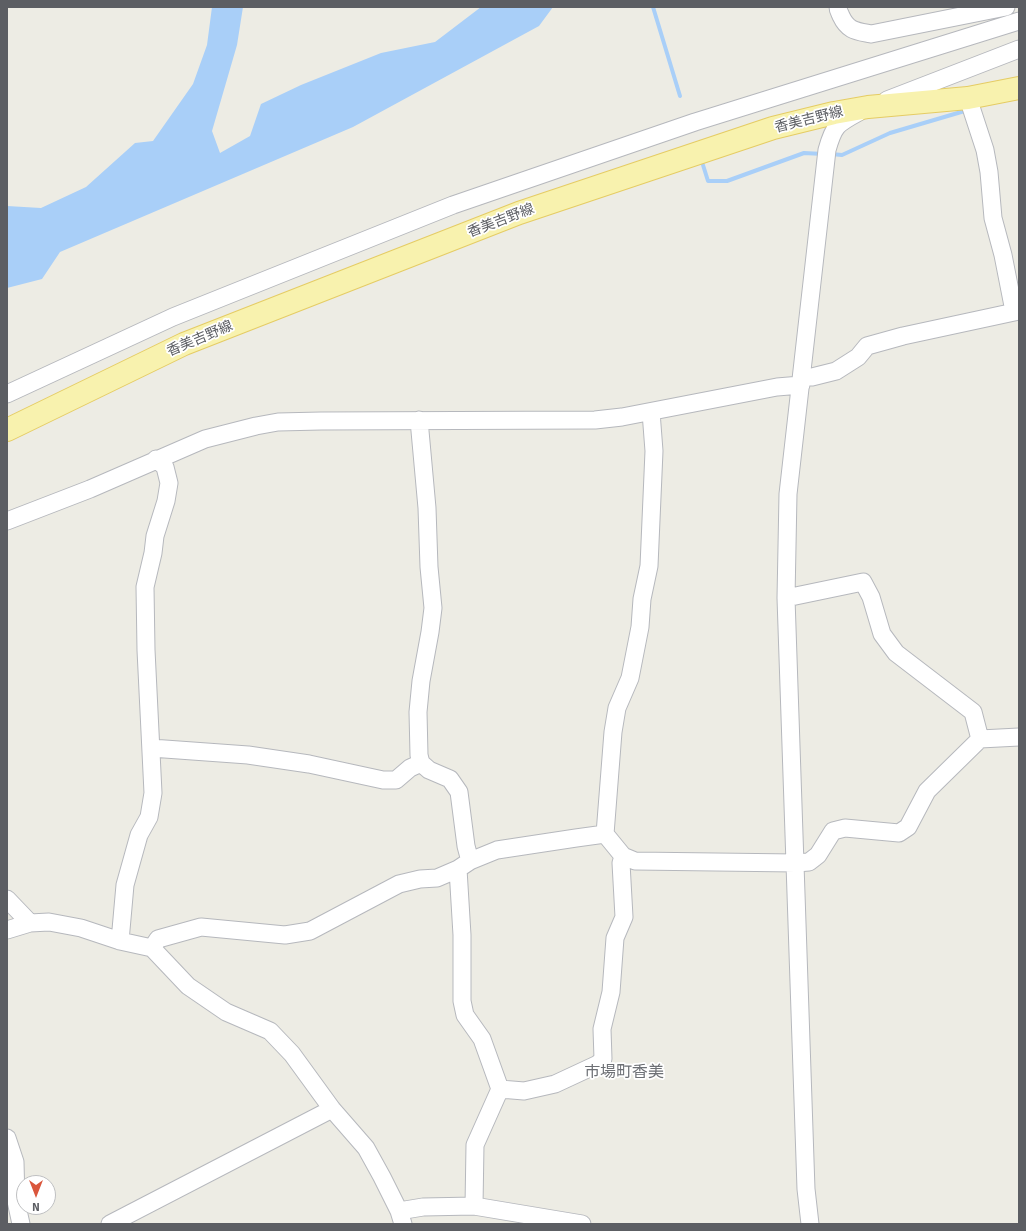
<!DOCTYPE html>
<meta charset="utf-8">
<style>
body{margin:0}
#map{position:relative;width:1026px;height:1231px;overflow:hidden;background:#edece4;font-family:Signika,sans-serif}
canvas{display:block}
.frame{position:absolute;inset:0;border:8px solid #5c5e63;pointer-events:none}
.north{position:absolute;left:16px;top:1175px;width:40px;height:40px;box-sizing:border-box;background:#fff;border:1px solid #bebfc1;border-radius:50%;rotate:180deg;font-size:11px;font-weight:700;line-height:16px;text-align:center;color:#5c5e63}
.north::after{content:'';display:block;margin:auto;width:14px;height:18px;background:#da563c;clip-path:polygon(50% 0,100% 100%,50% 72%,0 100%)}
</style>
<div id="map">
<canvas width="1026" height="1231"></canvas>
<div class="frame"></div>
<div class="north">N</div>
</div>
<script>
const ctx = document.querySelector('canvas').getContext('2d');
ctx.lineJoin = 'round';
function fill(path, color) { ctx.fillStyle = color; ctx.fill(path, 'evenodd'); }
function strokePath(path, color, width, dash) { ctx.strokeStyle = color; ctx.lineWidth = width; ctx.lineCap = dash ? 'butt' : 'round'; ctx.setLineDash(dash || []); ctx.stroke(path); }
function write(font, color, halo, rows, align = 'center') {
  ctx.font = font + ' Signika,"Noto Sans JP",sans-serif'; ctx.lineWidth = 3.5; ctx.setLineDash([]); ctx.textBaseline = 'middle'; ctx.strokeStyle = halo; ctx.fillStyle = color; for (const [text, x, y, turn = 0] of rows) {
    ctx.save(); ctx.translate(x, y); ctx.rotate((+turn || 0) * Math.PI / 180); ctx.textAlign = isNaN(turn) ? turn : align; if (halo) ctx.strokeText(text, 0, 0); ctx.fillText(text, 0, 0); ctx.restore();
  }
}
const water = new Path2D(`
 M 212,7 L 243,7 L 237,45 L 212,131 L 220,153 L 250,136 L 261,104 L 301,85 L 381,53 L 435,42 L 481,7 L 553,7 L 539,26 L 353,127 L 60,252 L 42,279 L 7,288 L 7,206 L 41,208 L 86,187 L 135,143 L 153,141 L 193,84 L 207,45 Z`);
const stream = new Path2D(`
 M 653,7 L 680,96
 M 831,154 L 842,155 L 890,133 L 968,110
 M 703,165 L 708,181 L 727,181 L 804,153 L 823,154`);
const minor = new Path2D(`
 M 838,7 C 838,11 840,13 841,16 C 848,31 856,31 871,34 L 1006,7
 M 968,98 L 985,150 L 989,172 L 993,218 L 1003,255 L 1014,311
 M 887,100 L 1019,49
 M 802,376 L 812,377 L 836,371 L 858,357 L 867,346 L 903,336 L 1019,311
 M 7,394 L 173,317 L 453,205 L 695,122 L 1019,21
 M 419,420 L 427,508 L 429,567 L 433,608 L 430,632 L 421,681 L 418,712 L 419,755 L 421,763 L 429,770 L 450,779 L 459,792 L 466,846 L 470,861
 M 7,521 L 90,489 L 205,439 L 256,426 L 278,422 L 321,421 L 595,420 L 622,417 L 777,387 L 801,385
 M 786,598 L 863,582 L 871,597 L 882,634 L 896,653 L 973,712 L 980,739
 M 151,748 L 248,755 L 309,764 L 383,780 L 396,780 L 410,768 L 421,763
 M 605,834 L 613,732 L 617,708 L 630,678 L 640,627 L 642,599 L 649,566 L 654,451 L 651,412
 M 458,869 L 462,935 L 462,1001 L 465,1015 L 482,1039 L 500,1089 L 475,1145 L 474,1206
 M 7,899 L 30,923
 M 7,930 L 30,923 L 49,922 L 81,928 L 120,941 L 152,948 L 188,986 L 226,1012 L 270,1031 L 292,1054 L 332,1109 L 366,1148 L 382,1177 L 399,1211 L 403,1224
 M 120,941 L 125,885 L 139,835 L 149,817 L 153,793 L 146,650 L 145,587 L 153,553 L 155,536 L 166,501 L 169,483 L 165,467 L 156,459
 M 152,948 L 158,939 L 201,927 L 285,935 L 310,931 L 399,884 L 420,879 L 437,878 L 458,869 L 470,861 L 497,850 L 576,838 L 605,834 L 623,856 L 635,861 L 796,863 L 809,862 L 818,855 L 833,831 L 845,828 L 899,833 L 908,827 L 927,791 L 980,739 L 1019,737
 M 500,1089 L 524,1091 L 555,1084 L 598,1064 L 603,1059 L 602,1029 L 611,992 L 615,938 L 624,917 L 621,863 L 623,856
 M 7,1138 L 15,1162 L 16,1201 L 21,1224
 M 399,1211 L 423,1207 L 474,1206 L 582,1224
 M 110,1224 L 332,1109
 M 810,1224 L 806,1189 L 786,598 L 788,494 L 827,150 C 834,125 837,124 859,112`);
const major = new Path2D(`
 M 7,430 L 184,344 L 519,213 L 773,128 L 834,113 L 868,107 L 968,98 L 1019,88`);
const streetNames = [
 ["香美吉野線",809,120,-14],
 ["香美吉野線",501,221,-21],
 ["香美吉野線",200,339,-23]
];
const quarterNames = [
 ["市場町香美",624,1073]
];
fill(water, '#a9cff8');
strokePath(stream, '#a9cff8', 4);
strokePath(minor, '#b6b8bd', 19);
strokePath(major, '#e5cc64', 24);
strokePath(minor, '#fff', 17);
strokePath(major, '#f8f2ae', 22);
write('14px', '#5c5e63', '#fff', streetNames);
write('16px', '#6d7075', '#fff', quarterNames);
</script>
